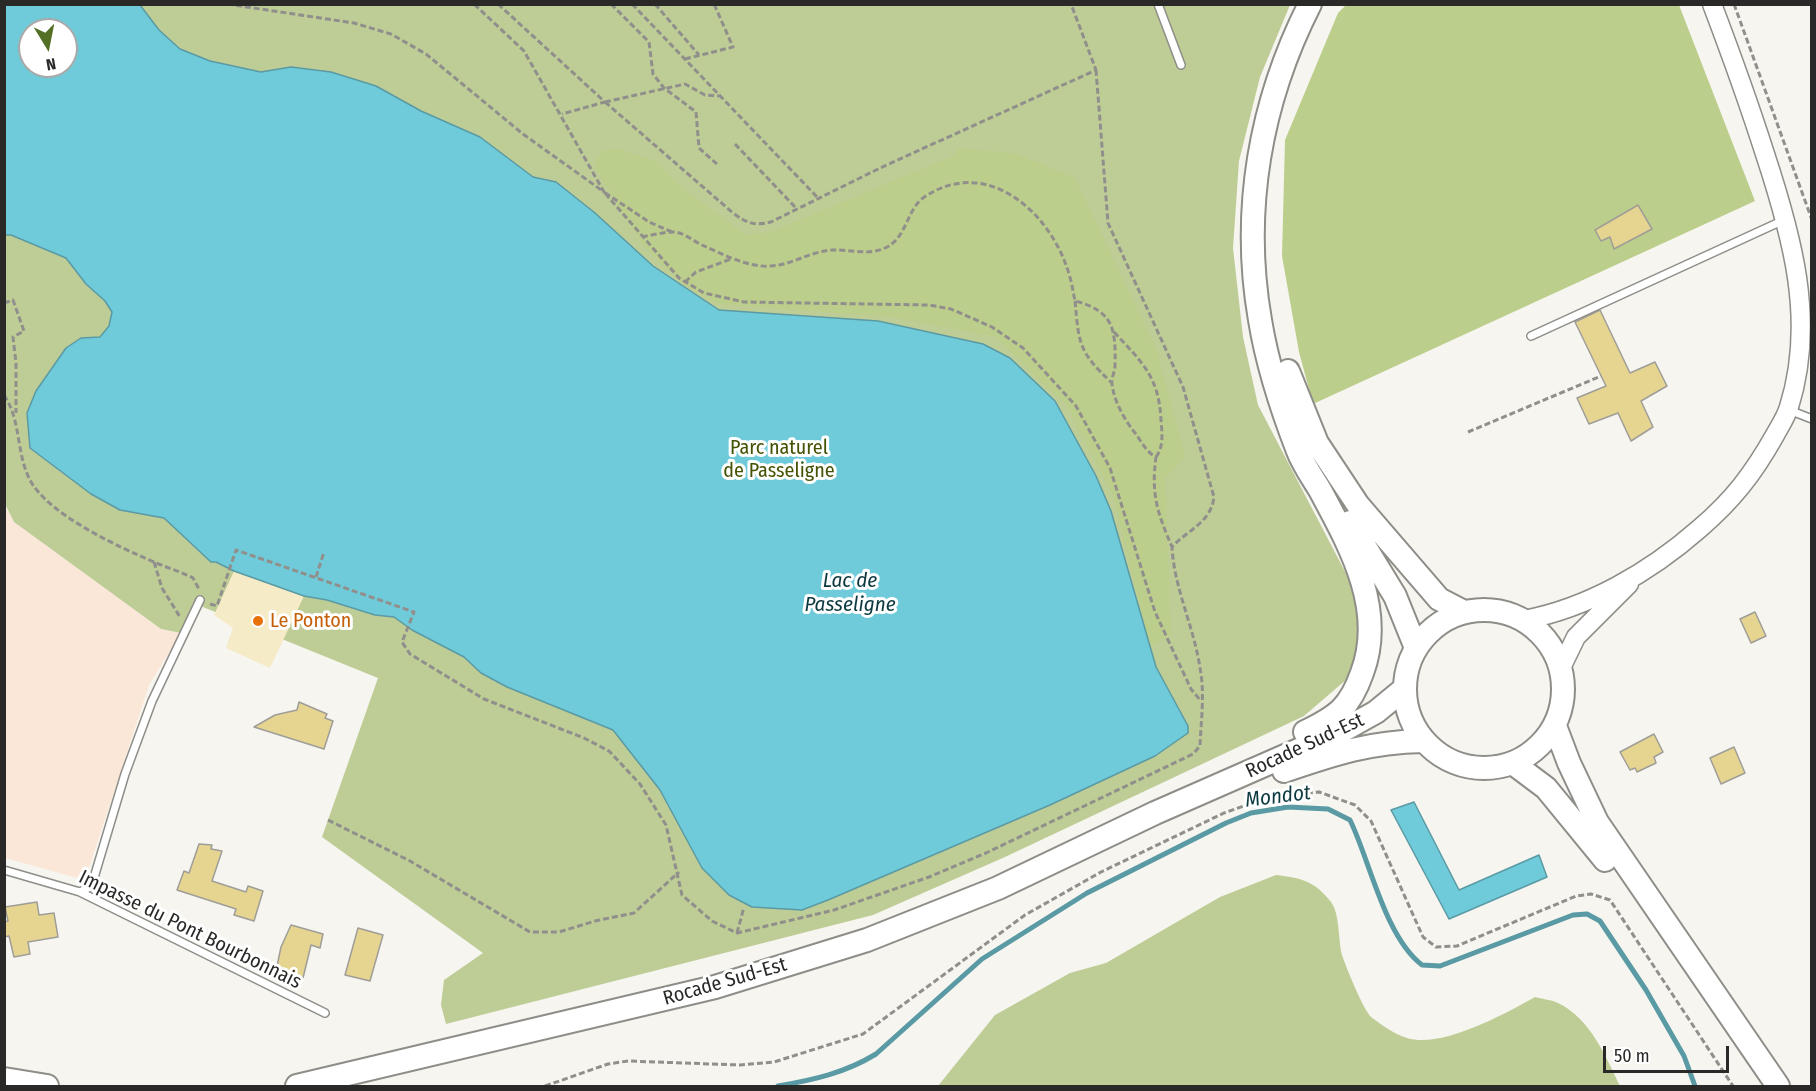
<!DOCTYPE html>
<style>
body{margin:0}
#map{position:relative;width:1816px;height:1091px;overflow:hidden;background:#f6f5ef;font-family:"Fira Sans Condensed",sans-serif}
canvas{display:block}
.frame{position:absolute;inset:0;border:6px solid #2a2927;pointer-events:none}
.north{position:absolute;left:18px;top:18px;width:60px;height:60px;box-sizing:border-box;background:#fff;border:2px solid #aaa9a9;border-radius:50%;rotate:170deg;font-size:16px;font-weight:700;line-height:24px;text-align:center;color:#2a2927}
.north::after{content:'';display:block;margin:auto;width:21px;height:27px;background:#537024;clip-path:polygon(50% 0,100% 100%,50% 72%,0 100%)}
.scale{position:absolute;left:1603px;top:1046px;width:126px;height:27px;box-sizing:border-box;border:3px solid #2a2927;border-top:0;padding-left:8px;font-size:18px;line-height:21px;white-space:nowrap;color:#2a2927;-webkit-text-stroke:4px #fff;paint-order:stroke}
</style>
<div id="map">
<canvas width="1816" height="1091"></canvas>
<div class="frame"></div>
<div class="north">N</div>
<div class="scale">50 m</div>
</div>
<script>
const ctx = document.querySelector('canvas').getContext('2d');
ctx.lineJoin = 'round';
function fill(path, color) { ctx.fillStyle = color; ctx.fill(path, 'evenodd'); }
function strokePath(path, color, width, dash) { ctx.strokeStyle = color; ctx.lineWidth = width; ctx.lineCap = dash ? 'butt' : 'round'; ctx.setLineDash(dash || []); ctx.stroke(path); }
function write(font, color, halo, rows, align = 'center') {
  ctx.font = font + ' "Fira Sans Condensed",sans-serif'; ctx.lineWidth = 6; ctx.setLineDash([]); ctx.textBaseline = 'middle'; ctx.strokeStyle = halo; ctx.fillStyle = color; for (const [text, x, y, turn = 0] of rows) {
    ctx.save(); ctx.translate(x, y); ctx.rotate((+turn || 0) * Math.PI / 180); ctx.textAlign = isNaN(turn) ? turn : align; if (halo) ctx.strokeText(text, 0, 0); ctx.fillText(text, 0, 0); ctx.restore();
  }
}
const industrial = new Path2D(`
 M 4,504 L 14,522 L 161,629 L 181,633 L 149,685 L 85,880 L 5,858 Z`);
const green = new Path2D(`
 M 4,5 L 1290,5 L 1260,77 L 1239,161 L 1233,248 L 1243,337 L 1258,405 L 1351,583 L 1365,631 L 1347,679 L 1304,716 L 1005,857 L 873,915 L 446,1024 L 441,1005 L 444,980 L 483,953 L 322,837 L 378,678 L 193,603 L 181,633 L 161,629 L 14,522 L 5,504 ZM 30,30 L 66,30 L 66,66 L 30,66 Z
 M 1276,875 C 1301,878 1315,881 1331,902 C 1340,914 1338,940 1342,955 C 1346,967 1363,1009 1371,1017 C 1380,1024 1396,1035 1407,1038 C 1441,1049 1505,1014 1535,997 C 1542,999 1552,1000 1558,1003 C 1590,1018 1606,1057 1620,1086 L 938,1086 L 995,1015 L 1070,973 L 1106,963 L 1220,897 Z`);
const forest = new Path2D(`
 M 1346,5 L 1679,5 L 1755,201 L 1313,404 L 1299,352 L 1282,256 L 1285,140 L 1338,13 Z
 M 959,148 L 1014,153 L 1075,178 L 1156,349 L 1185,456 L 1165,479 L 1171,634 L 1150,647 L 1114,498 L 1067,406 L 996,337 L 893,317 L 718,304 L 680,282 L 644,246 L 594,166 L 602,151 L 618,149 L 656,161 L 682,188 L 746,235 L 771,232 L 953,156 Z`);
const sand = new Path2D(`
 M 234,571 L 304,596 L 270,668 L 226,648 L 233,628 L 214,615 Z`);
const water = new Path2D(`
 M 5,4 L 140,5 L 159,30 L 180,49 L 210,61 L 261,72 L 291,67 L 331,72 L 376,86 L 421,111 L 480,137 L 533,177 L 556,182 L 595,213 L 653,266 L 719,310 L 878,321 L 983,344 L 1010,358 L 1055,401 L 1096,476 L 1111,511 L 1156,667 L 1188,726 L 1188,733 L 1155,756 L 1050,805 L 828,900 L 802,910 L 752,907 L 729,895 L 702,868 L 660,790 L 613,730 L 507,687 L 481,673 L 464,657 L 412,630 L 394,617 L 375,615 L 327,600 L 304,596 L 234,571 L 216,562 L 211,562 L 164,518 L 120,510 L 91,494 L 30,448 L 27,413 L 36,391 L 66,348 L 81,338 L 100,337 L 109,326 L 112,312 L 105,301 L 86,284 L 66,258 L 11,235 L 5,235 ZM 30,30 L 66,30 L 66,66 L 30,66 Z
 M 1414,802 L 1459,890 L 1539,855 L 1547,877 L 1449,919 L 1391,810 Z`);
const stream = new Path2D(`
 M 778,1086 C 813,1080 845,1073 876,1054 L 982,959 L 1087,893 L 1226,823 L 1251,813 L 1288,807 L 1328,809 L 1350,820 C 1370,861 1385,937 1422,965 L 1440,966 L 1573,915 L 1587,914 L 1600,921 L 1646,990 L 1684,1056 L 1695,1086`);
const building = new Path2D(`
 M 1638,205 L 1652,229 L 1614,249 L 1610,237 L 1601,241 L 1595,230 Z
 M 1600,310 L 1630,373 L 1655,362 L 1667,386 L 1641,401 L 1653,427 L 1631,441 L 1618,413 L 1589,424 L 1577,398 L 1606,386 L 1575,322 Z
 M 1755,612 L 1766,636 L 1751,643 L 1740,619 Z
 M 299,702 L 327,714 L 325,718 L 333,721 L 324,749 L 254,727 L 275,715 L 297,710 Z
 M 1654,734 L 1663,752 L 1654,757 L 1656,763 L 1637,772 L 1635,768 L 1630,770 L 1620,752 Z
 M 1734,747 L 1745,773 L 1721,784 L 1710,758 Z
 M 199,844 L 212,845 L 211,849 L 222,851 L 212,881 L 246,892 L 248,886 L 263,891 L 254,921 L 234,915 L 236,909 L 177,890 L 184,871 L 189,873 Z
 M 37,902 L 39,915 L 54,913 L 58,937 L 28,942 L 30,954 L 14,957 L 9,936 L 4,937 L 4,922 L 8,921 L 5,907 Z
 M 291,925 L 323,934 L 320,948 L 311,945 L 303,978 L 276,971 L 281,947 Z
 M 358,928 L 383,935 L 370,981 L 345,975 Z`);
const path = new Path2D(`
 M 227,4 L 354,23 L 391,34 L 426,54 L 523,134 L 604,192 L 524,51 L 474,4
 M 498,4 L 605,102 L 562,114
 M 611,4 L 649,42 L 653,74 L 664,88 L 696,112 L 699,148 L 717,164
 M 632,4 L 818,198
 M 655,4 L 699,55
 M 1734,4 L 1812,220
 M 685,59 L 733,47 L 714,4
 M 605,102 L 733,213 C 747,223 753,226 771,222 L 880,168 L 1096,70 L 1071,4
 M 605,102 L 685,84 L 705,95 L 721,96
 M 735,144 L 797,209
 M 672,232 L 649,222 L 604,192 L 679,278 L 704,293 L 744,302 L 929,305 L 951,309 L 992,327 L 1023,348 L 1076,406 L 1110,468 L 1155,612 L 1191,689 L 1201,701
 M 642,237 C 652,235 664,232 674,232 C 685,233 693,241 702,245 C 722,254 749,268 771,266 C 792,265 808,252 832,250 C 849,249 868,256 885,248 C 907,238 906,211 923,198 C 986,154 1051,212 1069,274 C 1072,283 1073,292 1075,301 C 1113,311 1116,328 1115,366 C 1115,372 1111,378 1112,384 C 1114,402 1125,420 1135,433 C 1142,442 1146,452 1156,457 C 1151,494 1157,512 1172,547
 M 685,282 L 696,272 L 731,259
 M 1075,301 C 1079,345 1079,352 1112,383
 M 4,303 L 13,300 L 24,331 L 13,337 L 16,363 L 16,413
 M 1114,332 C 1142,362 1159,377 1161,420 C 1162,433 1164,446 1156,457
 M 4,395 C 21,420 16,451 29,478 C 46,514 119,547 154,562 C 167,568 180,571 193,578 L 199,589
 M 1468,432 L 1601,376
 M 154,562 L 162,588 L 180,617
 M 316,577 L 324,552
 M 210,604 L 217,606 L 236,550 L 414,612 L 402,642 L 410,654 L 484,699 L 584,738 L 609,751 L 640,784 L 666,825 L 682,895 L 712,921 L 737,933 L 834,910 L 929,877 L 986,853 L 1193,754 L 1200,746 C 1201,720 1205,693 1200,668 C 1194,627 1174,588 1172,547 C 1187,530 1211,523 1214,497 L 1183,387 L 1108,223 L 1096,70
 M 328,820 L 410,861 L 530,932 L 559,932 L 595,921 L 634,913 L 679,872
 M 737,933 L 744,907
 M 545,1086 L 608,1064 L 628,1061 L 740,1065 L 774,1062 L 863,1034 L 1025,915 L 1101,872 L 1224,813 L 1269,797 L 1319,792 L 1355,805 L 1371,821 L 1423,937 L 1436,947 L 1457,946 L 1576,896 L 1591,894 L 1610,900 L 1733,1086`);
const service = new Path2D(`
 M 1158,4 L 1181,65
 M 1531,336 L 1784,220
 M 1789,410 L 1812,419
 M 4,870 L 80,892 L 325,1013
 M 80,892 L 90,887 L 93,881 L 125,774 L 152,701 L 200,600`);
const tertiary = new Path2D(`
 M 1524,620 C 1588,608 1650,572 1699,529 C 1733,500 1753,474 1775,435 C 1780,426 1786,417 1789,407 C 1816,321 1792,236 1765,154 C 1749,104 1731,54 1712,4
 M 1561,668 L 1576,637 L 1629,584`);
const primary = new Path2D(`
 M 1288,371 L 1317,443 L 1358,505 L 1439,599 L 1464,612
 M 1350,522 L 1395,596 L 1416,648
 M1405 689a79 79 0 1 1 158 0a79 79 0 1 1-158 0Z
 M 1555,726 L 1569,763 L 1597,822 L 1778,1086
 M 1305,732 C 1338,716 1350,707 1362,673 C 1386,609 1350,546 1320,490 C 1312,477 1303,464 1298,451 C 1282,410 1267,363 1260,320 C 1241,211 1260,102 1310,4
 M 1514,764 L 1546,788 L 1605,860
 M 1284,771 C 1334,754 1369,742 1423,741
 M 4,1079 L 47,1086
 M 297,1086 L 715,987 L 867,940 L 998,888 L 1155,813 L 1342,731 L 1376,712 L 1404,689`);
const markers = [
 [258,621,6,"#e8710a"]
];
const parkNames = [
 ["Parc naturel",779,448],
 ["de Passeligne",779,471]
];
const foodNames = [
 ["Le Ponton",270,621]
];
const streetNames = [
 ["Rocade Sud-Est",1305,746,-25],
 ["Impasse du Pont Bourbonnais",190,930,26],
 ["Rocade Sud-Est",725,982,-16]
];
const waterNames = [
 ["Lac de",850,581],
 ["Passeligne",850,605],
 ["Mondot",1278,797,-7]
];
fill(industrial, '#fae7d7');
fill(green, '#becc96');
fill(forest, '#bcce8b');
fill(sand, '#f5ebc6');
fill(water, '#6fcbda');
strokePath(water, '#5a9aa4', 1.5);
strokePath(stream, '#5a9aa4', 5);
fill(building, '#e6d590');
strokePath(building, '#9f9d98', 1.5);
strokePath(service, '#8e8d88', 10);
strokePath(tertiary, '#8e8d88', 21);
strokePath(primary, '#8e8d88', 26);
strokePath(path, '#908f8b', 3, [6, 3]);
strokePath(service, '#fff', 7);
strokePath(tertiary, '#fff', 18);
strokePath(primary, '#fff', 22);
for (const [x, y, r, color] of markers) { const dot = new Path2D(); dot.arc(x, y, r, 0, 2 * Math.PI); ctx.fillStyle = color; ctx.fill(dot); strokePath(dot, '#fff', 2); }
write('20px', '#455305', '#fff', parkNames);
write('20px', '#c56008', '#fff', foodNames, 'left');
write('20px', '#2a2927', '#fff', streetNames);
write('italic 21px', '#0c393f', '#fff', waterNames);
</script>
